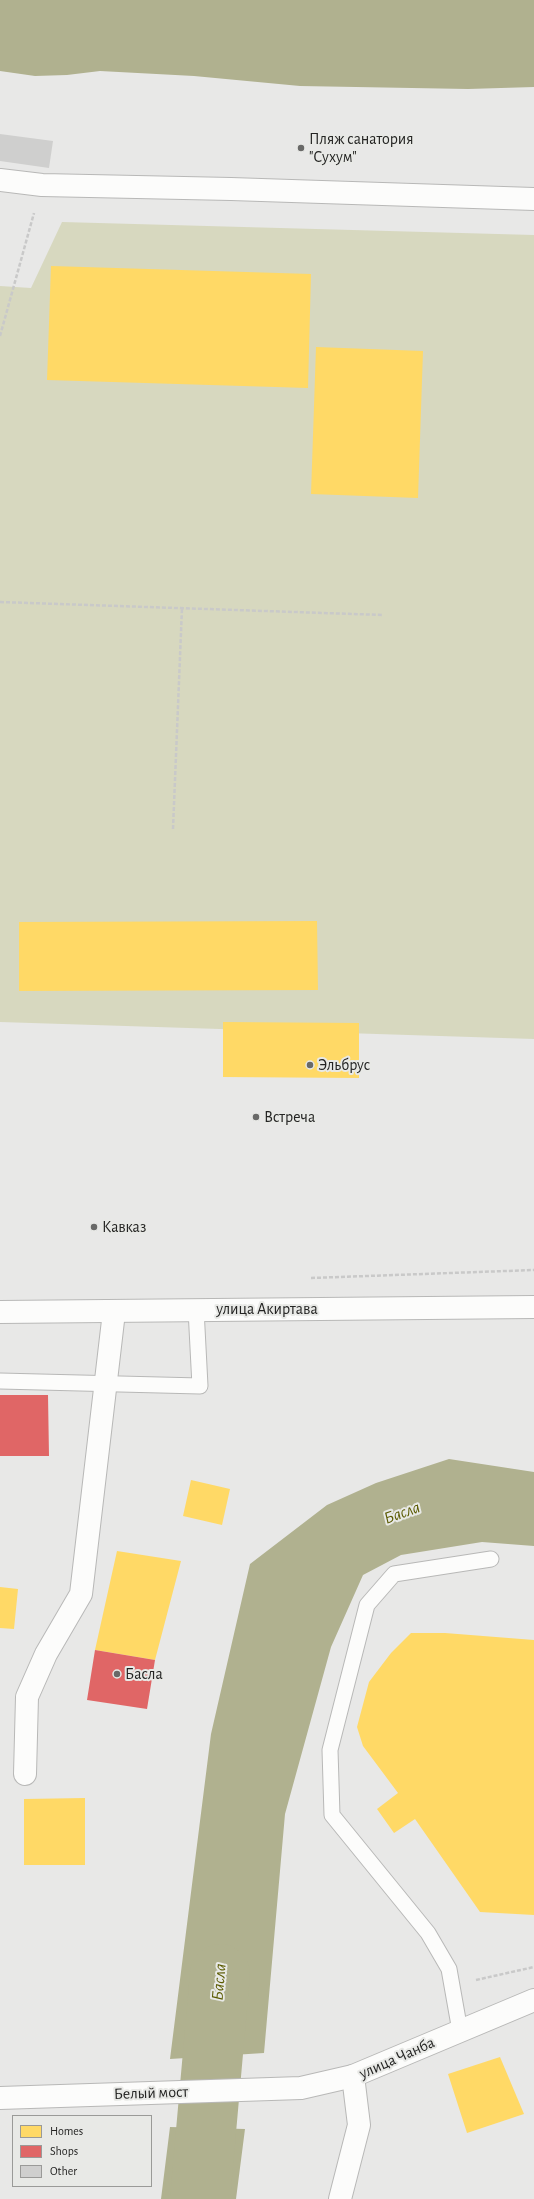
<!DOCTYPE html>
<meta charset="utf-8">
<style>
body{margin:0}
#map{position:relative;width:534px;height:2199px;overflow:hidden;background:#e8e8e7;font-family:"Alegreya Sans",sans-serif}
canvas{display:block}
.legend{position:absolute;left:12px;top:2115px;width:140px;height:72px;box-sizing:border-box;background:#e8e9e6;border:1px solid #9a9a98;margin:0;padding:5px 7px;list-style:none;font-size:12px;color:#242423}
.legend li{display:flex;align-items:center;gap:8px;height:20px}
.legend b{width:20px;border:1px solid #9a9a98}
</style>
<div id="map">
<canvas width="534" height="2199"></canvas>
<ul class="legend">
<li><b style="height:11px;background:#ffd966"></b>Homes</li>
<li><b style="height:11px;background:#e06666"></b>Shops</li>
<li><b style="height:11px;background:#cfcfce"></b>Other</li>
</ul>
</div>
<script>
const ctx = document.querySelector('canvas').getContext('2d');
ctx.lineJoin = 'round';
function fill(path, color) { ctx.fillStyle = color; ctx.fill(path, 'evenodd'); }
function strokePath(path, color, width, dash) { ctx.strokeStyle = color; ctx.lineWidth = width; ctx.lineCap = dash ? 'butt' : 'round'; ctx.setLineDash(dash || []); ctx.stroke(path); }
function write(font, color, halo, rows, align = 'center') {
  ctx.font = font + ' "Alegreya Sans",sans-serif'; ctx.lineWidth = 4; ctx.setLineDash([]); ctx.textBaseline = 'middle'; ctx.strokeStyle = halo; ctx.fillStyle = color; for (const [text, x, y, turn = 0] of rows) {
    ctx.save(); ctx.translate(x, y); ctx.rotate((+turn || 0) * Math.PI / 180); ctx.textAlign = isNaN(turn) ? turn : align; if (halo) ctx.strokeText(text, 0, 0); ctx.fillText(text, 0, 0); ctx.restore();
  }
}
const green = new Path2D(`
 M 62,222 L 534,235 L 534,1039 L 0,1022 L 0,286 L 31,288 Z`);
const water = new Path2D(`
 M 0,0 L 534,0 L 534,87 L 468,89 L 300,86 L 194,76 L 100,71 L 67,75 L 35,76 L 0,71 Z
 M 449,1459 L 534,1472 L 534,1546 L 482,1542 L 401,1555 L 363,1575 L 331,1647 L 285,1814 L 264,2053 L 170,2059 L 211,1734 L 250,1564 L 327,1505 L 376,1483 Z
 M 170,2127 L 245,2129 L 236,2199 L 161,2199 Z`);
const homes = new Path2D(`
 M 51,266 L 311,274 L 308,388 L 47,380 Z
 M 316,347 L 423,351 L 418,498 L 311,494 Z
 M 317,921 L 318,990 L 19,991 L 19,922 Z
 M 223,1022 L 359,1023 L 359,1078 L 223,1077 Z
 M 191,1480 L 230,1489 L 222,1525 L 183,1516 Z
 M 117,1551 L 181,1561 L 155,1660 L 95,1650 Z
 M 0,1587 L 18,1589 L 14,1629 L 0,1628 Z
 M 411,1633 L 445,1633 L 534,1640 L 534,1915 L 480,1912 L 415,1819 L 394,1833 L 377,1809 L 398,1793 L 363,1746 L 357,1727 L 369,1682 L 391,1653 Z
 M 85,1798 L 85,1865 L 24,1865 L 24,1799 Z
 M 500,2057 L 524,2114 L 467,2133 L 448,2074 Z`);
const shops = new Path2D(`
 M 0,1395 L 48,1395 L 49,1456 L 0,1456 Z
 M 95,1650 L 155,1660 L 147,1709 L 87,1700 Z`);
const river = new Path2D(`
 M 200,2199 L 220,1974`);
const building = new Path2D(`
 M 0,134 L 53,141 L 49,168 L 0,161 Z`);
const path = new Path2D(`
 M 0,336 L 34,213
 M 0,602 L 383,615
 M 173,829 L 182,608
 M 311,1278 L 534,1270
 M 476,1980 L 534,1967`);
const lane = new Path2D(`
 M 0,1381 L 200,1386 L 196,1309
 M 460,2031 L 449,1969 L 428,1933 L 332,1815 L 330,1750 L 367,1605 L 394,1574 L 491,1559`);
const street = new Path2D(`
 M 0,180 L 42,185 L 231,189 L 534,199
 M 25,1774 L 27,1697 L 46,1654 L 81,1594 L 114,1312`);
const secondary = new Path2D(`
 M 340,2199 L 359,2125 L 353,2076`);
const highway = new Path2D(`
 M 0,1312 L 534,1307
 M 0,2098 L 301,2088 L 353,2076 L 534,2000`);
const markers = [
 [301,148,4,"#696968"],
 [310,1065,4,"#696968"],
 [256,1117,4,"#696968"],
 [94,1227,4,"#696968"],
 [117,1674,4,"#696968"]
];
const poiNames = [
 ["Пляж санатория",309,139],
 ["\"Сухум\"",309,157],
 ["Эльбрус",318,1065],
 ["Встреча",264,1117],
 ["Кавказ",102,1227],
 ["Басла",125,1674]
];
const streetNames = [
 ["улица Акиртава",267,1309],
 ["улица Чанба",397,2058,-24],
 ["Белый мост",151,2093,-2]
];
const waterNames = [
 ["Басла",402,1513,-20],
 ["Басла",219,1982,-85]
];
fill(green, '#d7d8bf');
fill(water, '#b0b18f');
fill(homes, '#ffd966');
fill(shops, '#e06666');
strokePath(river, '#b0b18f', 60);
fill(building, '#cfcfce');
strokePath(lane, '#b8b8b7', 17);
strokePath(street, '#b8b8b7', 24);
strokePath(secondary, '#b8b8b7', 24);
strokePath(highway, '#b8b8b7', 24);
strokePath(path, '#c9c9c9', 2.5, [4, 2]);
strokePath(lane, '#fcfcfb', 15);
strokePath(street, '#fcfcfb', 22);
strokePath(secondary, '#fcfcfb', 22);
strokePath(highway, '#fcfcfb', 22);
for (const [x, y, r, color] of markers) { const dot = new Path2D(); dot.arc(x, y, r, 0, 2 * Math.PI); ctx.fillStyle = color; ctx.fill(dot); strokePath(dot, '#e8e9e6', 1.5); }
write('16px', '#242423', '#e8e9e6', poiNames, 'left');
write('16px', '#242423', '#e8e9e6', streetNames);
write('italic 17px', '#5b5b02', '#e8e9e6', waterNames);
</script>
